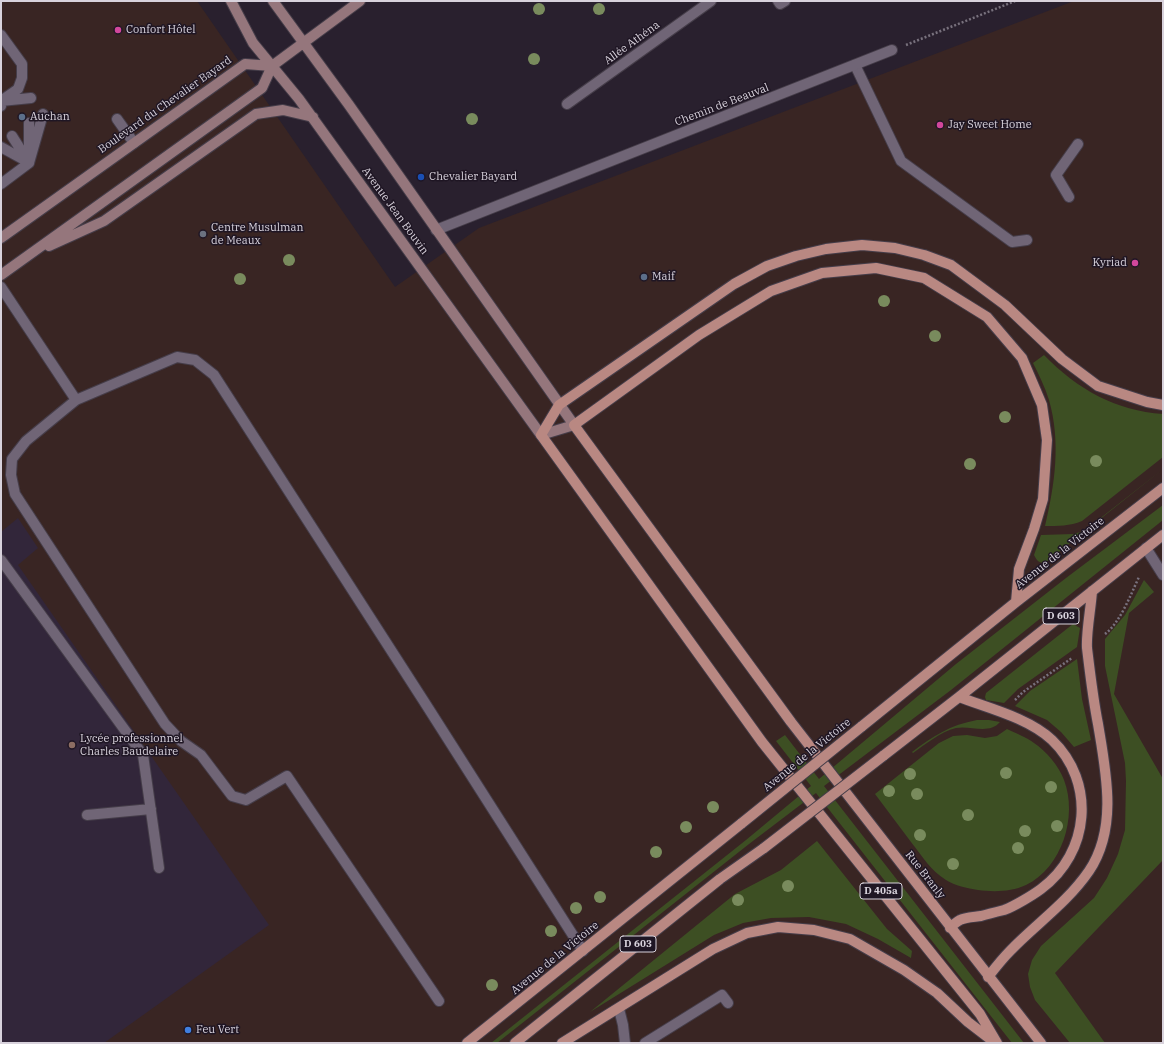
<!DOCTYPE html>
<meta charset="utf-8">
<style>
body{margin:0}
#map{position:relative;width:1164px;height:1044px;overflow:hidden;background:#29202e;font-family:"IBM Plex Serif",serif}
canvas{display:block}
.frame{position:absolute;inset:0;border:2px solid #d8d2dc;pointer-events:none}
</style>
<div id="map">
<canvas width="1164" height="1044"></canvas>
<div class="frame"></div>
</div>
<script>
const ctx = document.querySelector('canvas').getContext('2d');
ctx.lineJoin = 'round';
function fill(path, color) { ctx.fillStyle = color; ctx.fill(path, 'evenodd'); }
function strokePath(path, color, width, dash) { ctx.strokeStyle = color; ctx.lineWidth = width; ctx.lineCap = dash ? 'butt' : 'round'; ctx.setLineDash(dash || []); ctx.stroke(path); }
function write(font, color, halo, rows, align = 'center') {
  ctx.font = font + ' "IBM Plex Serif",serif'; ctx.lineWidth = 3; ctx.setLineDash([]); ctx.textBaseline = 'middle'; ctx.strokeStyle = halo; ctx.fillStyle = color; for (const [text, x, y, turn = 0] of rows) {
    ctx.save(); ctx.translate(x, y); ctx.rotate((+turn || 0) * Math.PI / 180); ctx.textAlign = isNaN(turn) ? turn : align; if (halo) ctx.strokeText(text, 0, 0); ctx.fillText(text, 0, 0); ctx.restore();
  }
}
const commercial = new Path2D(`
 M 1,1 L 197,1 L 395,287 L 479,228 L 1074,1 L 1163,1 L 1163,1043 L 1,1043 Z`);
const built = new Path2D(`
 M 18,518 L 38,548 L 18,565 L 269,925 L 104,1043 L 1,1043 L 1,532 Z`);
const green = new Path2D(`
 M 1044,355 C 1077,389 1116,411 1163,414 L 1163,457 L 1082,521 C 1070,526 1058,526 1045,526 C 1055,484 1061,442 1049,400 C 1045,387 1039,375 1033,363 Z
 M 1163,469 L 1045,563 C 1039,563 1037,561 1034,555 L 1041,535 L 1073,534 L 1084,531 Z
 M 1163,505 L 1163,520 L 951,690 L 824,786 L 1024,1043 L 1012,1043 L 816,793 L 749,844 L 497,1043 L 491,1043 L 746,840 L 811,786 L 776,741 L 785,735 L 819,779 L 956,664 L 1066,578 Z
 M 1144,580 L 1154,592 L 1129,613 L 1114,694 L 1163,779 L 1163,860 L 1055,973 L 1105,1043 L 1070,1043 L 1035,1000 L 1030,987 L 1028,974 L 1032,960 L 1041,946 L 1094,898 L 1107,878 L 1118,854 L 1125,830 L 1126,781 L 1125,763 L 1105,666 L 1105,639 L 1125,615 Z
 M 1073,624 L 1080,628 L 1077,647 L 1018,689 L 1004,703 L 986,700 L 985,697 L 986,693 Z
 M 1077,659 L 1082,699 L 1091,740 L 1074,747 L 1061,732 L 1047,720 L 1015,706 L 1030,691 Z
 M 977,720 L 989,720 L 1000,722 C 989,735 970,725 956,728 C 940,732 926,744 913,753 L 912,752 C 933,736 950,725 977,720 Z
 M 1007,729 C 1015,733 1026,737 1034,743 C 1046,751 1059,766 1064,780 C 1078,816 1062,868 1026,885 C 1011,892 993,892 978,890 C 967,888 955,886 946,880 C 931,871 922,856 911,842 C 899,826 887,810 875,794 L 939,743 L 953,736 L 967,735 L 985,738 L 997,736 Z
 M 817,841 L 887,929 L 912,951 L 911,958 L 878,939 L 846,924 L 809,917 L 771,918 L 743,923 L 714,935 L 590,1012 L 735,894 L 781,870 Z`);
const path = new Path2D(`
 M 906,45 L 1015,1
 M 1105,634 C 1120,623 1131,594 1139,577
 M 1015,700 L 1023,692 L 1072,658`);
const lane = new Path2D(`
 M 1,35 L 22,64 L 22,78 L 18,89 L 1,101 L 1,106
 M 855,65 L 901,161 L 1012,242 L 1027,240
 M 1,101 L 31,98
 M 117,119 L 134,143
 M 29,123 L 29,149
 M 1,147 L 28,162
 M 29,163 L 43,114
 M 1,184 L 29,163 L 12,136
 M 1069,197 L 1056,175 L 1078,144
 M 1,287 L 76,400
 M 1146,548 L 1163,575
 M 1,560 L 143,755 L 159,868
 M 87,815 L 151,809
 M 439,1001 L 287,776 L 246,800 L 232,796 L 201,755 L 181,741 L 165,724 L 15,494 L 11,475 L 12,459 L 26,441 L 76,400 L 177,357 L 195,360 L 214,375 L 425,703 L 583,951
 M 619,1009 L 623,1025 L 625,1043
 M 645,1043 L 722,995 L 728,1003`);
const street = new Path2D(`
 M 778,1 L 780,4 L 785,1
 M 567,104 L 711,1
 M 436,230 L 892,50`);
const secondary = new Path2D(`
 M 231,1 L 253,43 L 299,99 L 541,435 L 574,425 L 349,105 L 273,1
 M 1,238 L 245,64 L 272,66
 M 49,246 L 104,221 L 256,114 L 283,110 L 313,117
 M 1,275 L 262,88 L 272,66 L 360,1`);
const primary = new Path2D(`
 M 1016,602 L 1019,569 L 1034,529 L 1043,499 L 1047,440 L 1042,405 L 1022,358 L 987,317 L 924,278 L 876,268 L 822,273 L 771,291 L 699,335 L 574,425 L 791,722 L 1041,1043
 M 861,727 L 1016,602 L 1163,488
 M 883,756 L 959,697 L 1163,535
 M 950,928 C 953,925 956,922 960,920 C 965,917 974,917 981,916 C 988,914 996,912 1004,910 C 1013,907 1033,895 1041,889 C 1090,853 1096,782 1052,740 C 1029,718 988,708 959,697
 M 988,977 C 995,968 1002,959 1010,951 C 1036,924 1067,903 1089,871 C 1118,828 1106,772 1098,724 C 1093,699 1090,673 1087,648 C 1086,632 1091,608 1092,591
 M 467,1043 L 742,823
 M 515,1043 L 720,879 L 764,848
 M 562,1043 L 713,949 L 747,933 L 778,927 L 814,930 L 850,939 L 904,970 L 937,993 L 968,1022 L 994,1042
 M 997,1043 L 980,1014 L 762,742 L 541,435 L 559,405 L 734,284 L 767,266 L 796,256 L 826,249 L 862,245 L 895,248 L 924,255 L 951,265 L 1005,305 L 1062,359 L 1098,386 L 1147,402 L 1163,405`);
const primaryBridge = new Path2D(`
 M 742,823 L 861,727
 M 764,848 L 883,756`);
const trees = [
 [539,9],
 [599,9],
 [534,59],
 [472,119],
 [289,260],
 [240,279],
 [884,301],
 [935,336],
 [1005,417],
 [1096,461],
 [970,464],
 [1006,773],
 [910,774],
 [1051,787],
 [889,791],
 [917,794],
 [713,807],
 [968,815],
 [1057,826],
 [686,827],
 [1025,831],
 [920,835],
 [1018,848],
 [656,852],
 [953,864],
 [788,886],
 [600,897],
 [738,900],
 [576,908],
 [551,931],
 [492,985]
];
const markers = [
 [118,30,4,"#d1479c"],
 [22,117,4,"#5c6f8a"],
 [940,125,4,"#d1479c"],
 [421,177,4,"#1a4fb4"],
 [203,234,4,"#6b7280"],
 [1135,263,4,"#d1479c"],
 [644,277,4,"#5c6f8a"],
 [72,745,4,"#8d6e63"],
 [188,1030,4,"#3f7fe0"]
];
const shields = [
 [1061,616,36],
 [881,891,42],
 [638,944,36]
];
const shieldNames = [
 ["D 603",1061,616],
 ["D 405a",881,891],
 ["D 603",638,944]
];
const poiNames = [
 ["Confort Hôtel",126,30],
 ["Auchan",30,117],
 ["Jay Sweet Home",948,125],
 ["Chevalier Bayard",429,177],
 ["Centre Musulman",211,228],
 ["de Meaux",211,241],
 ["Kyriad",1127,263,"right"],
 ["Maif",652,277],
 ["Lycée professionnel",80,739],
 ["Charles Baudelaire",80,752],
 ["Feu Vert",196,1030]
];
const streetNames = [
 ["Allée Athéna",632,43,-36],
 ["Boulevard du Chevalier Bayard",165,105,-35],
 ["Chemin de Beauval",722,105,-21],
 ["Avenue Jean Bouvin",395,211,54],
 ["Avenue de la Victoire",1060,553,-38],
 ["Avenue de la Victoire",807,755,-39],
 ["Rue Branly",925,875,52],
 ["Avenue de la Victoire",555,958,-39]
];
fill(commercial, '#392523');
fill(built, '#32263a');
fill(green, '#3d4f23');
strokePath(lane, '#453d49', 12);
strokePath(street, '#453d49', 12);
strokePath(secondary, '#453d49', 12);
strokePath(primary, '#453d49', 12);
strokePath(path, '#78717d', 2.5, [2, 2]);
strokePath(lane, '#706576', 10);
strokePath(street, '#706576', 10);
strokePath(secondary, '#95767c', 10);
strokePath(primary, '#b98882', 10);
strokePath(primaryBridge, '#453d49', 12, []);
strokePath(primaryBridge, '#b98882', 10);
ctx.fillStyle = '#798b5d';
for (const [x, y] of trees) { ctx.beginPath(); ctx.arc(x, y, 6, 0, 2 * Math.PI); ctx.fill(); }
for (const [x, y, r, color] of markers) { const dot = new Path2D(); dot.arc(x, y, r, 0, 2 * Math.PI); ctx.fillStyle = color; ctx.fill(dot); strokePath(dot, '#1f1624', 1.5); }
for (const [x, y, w] of shields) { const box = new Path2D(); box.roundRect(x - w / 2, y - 8, w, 16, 3); ctx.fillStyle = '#1f1624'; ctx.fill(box); strokePath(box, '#d8d2dc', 1); }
write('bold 10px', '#d8d2dc', null, shieldNames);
write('11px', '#d8d2dc', '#1f1624', poiNames, 'left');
write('11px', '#d8d2dc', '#1f1624', streetNames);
</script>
